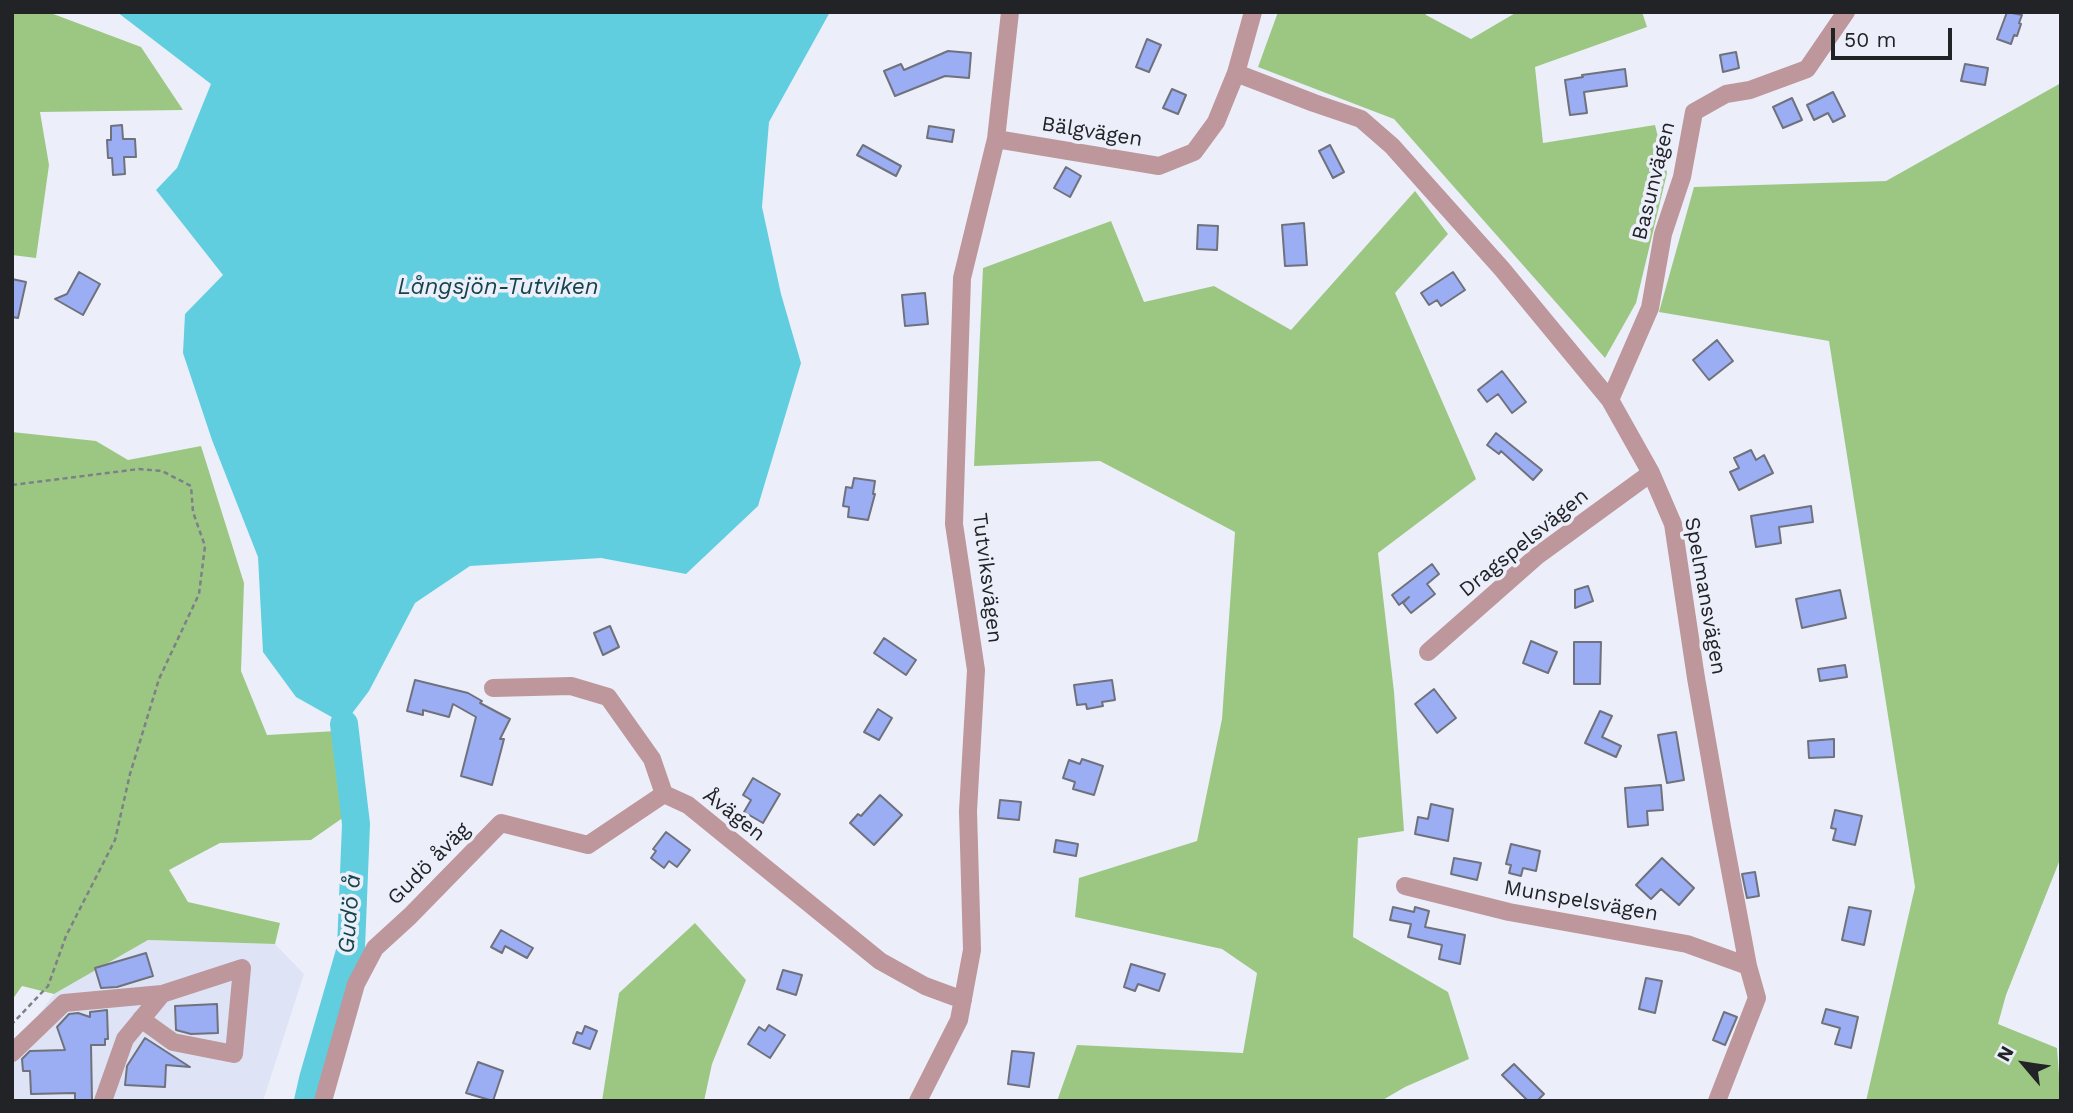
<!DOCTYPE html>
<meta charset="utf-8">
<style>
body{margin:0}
#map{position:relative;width:2073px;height:1113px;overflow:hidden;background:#eceffa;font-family:"Work Sans",sans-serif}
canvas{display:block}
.frame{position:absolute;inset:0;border:14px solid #222327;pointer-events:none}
.north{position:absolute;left:1989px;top:1029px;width:70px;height:70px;-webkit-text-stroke:5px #eceffa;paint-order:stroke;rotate:299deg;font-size:19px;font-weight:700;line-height:28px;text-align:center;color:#222327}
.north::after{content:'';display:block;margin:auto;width:24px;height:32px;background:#222327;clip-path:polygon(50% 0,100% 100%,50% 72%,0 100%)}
.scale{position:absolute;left:1831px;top:28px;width:121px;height:32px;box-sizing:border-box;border:4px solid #222327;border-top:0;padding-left:9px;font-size:21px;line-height:24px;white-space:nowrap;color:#222327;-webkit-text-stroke:5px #eceffa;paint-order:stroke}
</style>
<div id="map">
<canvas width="2073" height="1113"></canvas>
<div class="frame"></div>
<div class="north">N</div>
<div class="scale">50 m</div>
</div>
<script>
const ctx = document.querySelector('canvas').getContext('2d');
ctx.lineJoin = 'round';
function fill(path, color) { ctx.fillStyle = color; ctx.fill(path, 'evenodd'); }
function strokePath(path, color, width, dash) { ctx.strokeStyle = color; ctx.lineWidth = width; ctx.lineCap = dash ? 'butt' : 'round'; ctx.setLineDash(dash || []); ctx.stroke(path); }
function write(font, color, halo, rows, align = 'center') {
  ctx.font = font + ' "Work Sans",sans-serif'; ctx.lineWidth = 7; ctx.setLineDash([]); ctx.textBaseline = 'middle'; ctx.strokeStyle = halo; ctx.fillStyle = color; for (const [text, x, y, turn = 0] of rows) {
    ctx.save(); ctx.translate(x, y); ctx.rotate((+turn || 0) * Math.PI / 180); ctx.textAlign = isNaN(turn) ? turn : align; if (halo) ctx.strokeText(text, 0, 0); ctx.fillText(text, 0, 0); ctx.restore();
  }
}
const built = new Path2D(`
 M 148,940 L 275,944 L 304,974 L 263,1101 L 12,1101 L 12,1051 L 54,994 Z`);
const forest = new Path2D(`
 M 48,12 L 141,47 L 183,110 L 40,112 L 49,165 L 36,258 L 12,255 L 12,13 Z
 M 1278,12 L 1425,12 L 1426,15 L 1471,39 L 1517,12 L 1642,12 L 1647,27 L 1535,67 L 1543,143 L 1655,125 L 1667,173 L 1636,303 L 1605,358 L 1394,119 L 1258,67 Z
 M 2061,83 L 2061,857 L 2006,995 L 1998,1024 L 2057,1048 L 2061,1101 L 1866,1101 L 1915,887 L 1829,341 L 1659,312 L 1694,187 L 1886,181 Z
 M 1415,191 L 1448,234 L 1395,293 L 1476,479 L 1378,553 L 1394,692 L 1404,831 L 1358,838 L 1353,937 L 1448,992 L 1469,1059 L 1405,1087 L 1381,1101 L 1057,1101 L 1077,1045 L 1243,1053 L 1257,973 L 1222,949 L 1075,917 L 1079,878 L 1197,841 L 1222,719 L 1235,532 L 1100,461 L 974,466 L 983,268 L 1111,221 L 1144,302 L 1214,286 L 1291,330 Z
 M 12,432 L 96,441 L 128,460 L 201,446 L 244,583 L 241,671 L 267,735 L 336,731 L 344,817 L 311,840 L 220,843 L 169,870 L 188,902 L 280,923 L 275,944 L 148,940 L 54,994 L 22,986 L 12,1000 Z
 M 695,923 L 746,980 L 712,1064 L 704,1101 L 602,1101 L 619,993 Z`);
const water = new Path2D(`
 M 117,12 L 830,12 L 769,122 L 762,207 L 781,294 L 801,363 L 758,506 L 686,574 L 601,558 L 470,566 L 415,603 L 369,691 L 344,724 L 296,697 L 263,652 L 258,557 L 212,440 L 183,353 L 185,314 L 223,275 L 156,190 L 177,168 L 211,84 Z`);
const river = new Path2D(`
 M 308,1101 L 313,1079 L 351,948 L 356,824 L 344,724`);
const building = new Path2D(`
 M 2007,12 L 2022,15 L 2019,23 L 2021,24 L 2017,36 L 2014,35 L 2011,44 L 1997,39 Z
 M 1147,39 L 1161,45 L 1149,72 L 1136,67 Z
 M 948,51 L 971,53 L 969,78 L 945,76 L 895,96 L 884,71 L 901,64 L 904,70 Z
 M 1736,52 L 1739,68 L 1723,72 L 1720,55 Z
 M 1965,64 L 1988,68 L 1985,85 L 1961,81 Z
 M 1625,69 L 1627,86 L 1584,92 L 1587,113 L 1570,115 L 1565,80 L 1583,77 L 1582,75 Z
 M 1172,89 L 1186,95 L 1178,114 L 1163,108 Z
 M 1833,92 L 1845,116 L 1833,122 L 1828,113 L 1814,120 L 1807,105 Z
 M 1792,98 L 1802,120 L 1783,128 L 1773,107 Z
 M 122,125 L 123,139 L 135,139 L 136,157 L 124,157 L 125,174 L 113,175 L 112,158 L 108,158 L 107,140 L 111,140 L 111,126 Z
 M 929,126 L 954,130 L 952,142 L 927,138 Z
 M 863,145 L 901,166 L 896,176 L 857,155 Z
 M 1330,145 L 1344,172 L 1333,178 L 1319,151 Z
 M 1066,167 L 1081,176 L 1070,197 L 1054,188 Z
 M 1304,223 L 1307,265 L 1285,266 L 1282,225 Z
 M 1198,225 L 1218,226 L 1217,250 L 1197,249 Z
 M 79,272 L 100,284 L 83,315 L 55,299 L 67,294 Z
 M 1453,272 L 1465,290 L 1441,306 L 1437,300 L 1429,305 L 1421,293 Z
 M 12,279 L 26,282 L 18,318 L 12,317 Z
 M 925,293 L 928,324 L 905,326 L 902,295 Z
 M 1717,340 L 1733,361 L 1709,380 L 1693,360 Z
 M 1502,371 L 1526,402 L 1512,413 L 1498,394 L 1487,402 L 1478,390 Z
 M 1496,433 L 1542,470 L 1533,480 L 1501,451 L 1499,454 L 1487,445 Z
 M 1751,450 L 1756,460 L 1764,455 L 1773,473 L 1739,490 L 1730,472 L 1739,468 L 1734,458 Z
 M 854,478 L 875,481 L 873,494 L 875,494 L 868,520 L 848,517 L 849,507 L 843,506 L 846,487 L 852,488 Z
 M 1811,506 L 1813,522 L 1779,527 L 1781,543 L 1756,547 L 1751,516 Z
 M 1432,564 L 1439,574 L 1427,584 L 1435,594 L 1411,613 L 1403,603 L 1409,597 L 1399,605 L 1392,595 Z
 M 1588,586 L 1593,601 L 1575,608 L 1575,590 Z
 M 1840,590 L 1846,618 L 1802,628 L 1796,599 Z
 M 610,626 L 619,647 L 603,655 L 594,633 Z
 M 884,638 L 916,660 L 906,675 L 874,653 Z
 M 1531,641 L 1557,652 L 1548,673 L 1523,663 Z
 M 1574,642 L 1601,642 L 1600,684 L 1574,684 Z
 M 1845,665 L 1847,677 L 1820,681 L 1818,669 Z
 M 415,680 L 468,693 L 482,701 L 480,703 L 510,719 L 500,739 L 504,739 L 492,785 L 461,776 L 476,717 L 453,704 L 449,717 L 423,710 L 423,715 L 407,711 Z
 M 1112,680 L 1115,700 L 1102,702 L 1103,706 L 1087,709 L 1086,704 L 1077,705 L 1074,685 Z
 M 1434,689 L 1456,718 L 1437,733 L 1415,704 Z
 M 878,709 L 892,718 L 879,740 L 864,732 Z
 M 1600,711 L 1612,716 L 1602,737 L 1621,746 L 1616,757 L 1585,743 Z
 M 1676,732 L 1684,780 L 1667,783 L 1658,735 Z
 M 1834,739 L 1834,757 L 1809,758 L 1808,741 Z
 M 1082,759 L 1103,766 L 1094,795 L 1073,789 L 1075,782 L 1063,778 L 1069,760 L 1080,764 Z
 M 753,778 L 780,794 L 763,823 L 744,812 L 751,800 L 743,795 Z
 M 1661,785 L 1663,810 L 1647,811 L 1648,825 L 1628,827 L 1625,788 Z
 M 880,795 L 902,815 L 874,845 L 850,823 L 858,814 L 861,816 Z
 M 1000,800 L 1021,802 L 1019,820 L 998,818 Z
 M 1431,804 L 1453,809 L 1448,841 L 1415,834 L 1418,817 L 1428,819 Z
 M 1835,810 L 1862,816 L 1855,845 L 1833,840 L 1836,829 L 1831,828 Z
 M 666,832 L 690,850 L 677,867 L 669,861 L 664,868 L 651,858 L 656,851 L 653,849 Z
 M 1056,840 L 1078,844 L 1076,856 L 1054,852 Z
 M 1511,844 L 1540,851 L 1536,871 L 1523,868 L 1521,876 L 1509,873 L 1511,865 L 1506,864 Z
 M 1454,858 L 1481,863 L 1477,880 L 1451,874 Z
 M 1662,858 L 1694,888 L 1679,905 L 1661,889 L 1651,899 L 1636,885 Z
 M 1755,872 L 1759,896 L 1747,898 L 1742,874 Z
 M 1393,907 L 1414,912 L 1415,907 L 1429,911 L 1425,927 L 1465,935 L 1460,964 L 1439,959 L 1442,945 L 1408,937 L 1411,924 L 1390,920 Z
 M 1849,907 L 1871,911 L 1864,945 L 1842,940 Z
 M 501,930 L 533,948 L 527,958 L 505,946 L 502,953 L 491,947 Z
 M 146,953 L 153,976 L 117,987 L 101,988 L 95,968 Z
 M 1131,964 L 1165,974 L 1159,991 L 1138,984 L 1135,991 L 1124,987 Z
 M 783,970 L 802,975 L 796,995 L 777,989 Z
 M 1646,978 L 1662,981 L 1655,1013 L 1639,1009 Z
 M 217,1004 L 218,1033 L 191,1034 L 176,1030 L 175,1006 Z
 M 1826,1009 L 1858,1017 L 1851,1048 L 1835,1044 L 1840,1028 L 1822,1023 Z
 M 107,1010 L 108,1039 L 105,1039 L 105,1045 L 91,1045 L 92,1101 L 75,1101 L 75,1093 L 31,1094 L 30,1071 L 23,1071 L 22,1059 L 30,1051 L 65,1050 L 57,1027 L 69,1014 L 78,1013 L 90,1017 L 90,1012 Z
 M 1724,1012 L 1737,1017 L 1725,1045 L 1713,1040 Z
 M 769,1025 L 785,1035 L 770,1058 L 748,1044 L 759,1027 L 765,1031 Z
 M 585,1026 L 597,1031 L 590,1049 L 573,1043 L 577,1032 L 582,1034 Z
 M 145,1038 L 190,1067 L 166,1065 L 165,1087 L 125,1085 L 127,1066 Z
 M 1012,1051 L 1034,1053 L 1029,1087 L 1008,1084 Z
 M 478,1062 L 503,1071 L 493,1101 L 466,1093 Z
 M 1514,1064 L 1544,1094 L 1537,1101 L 1528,1101 L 1502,1075 Z`);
const path = new Path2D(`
 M 12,485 L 139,469 L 162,471 L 191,486 L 193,512 L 205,546 L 199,594 L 159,679 L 130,774 L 115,840 L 66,936 L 48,986 L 12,1024`);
const minor = new Path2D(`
 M 1236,73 L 1314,103 L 1361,119 L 1392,146 L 1502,269 L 1610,400 L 1651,473 L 1673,524 L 1696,678 L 1722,827 L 1748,966 L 1757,998 L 1717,1101
 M 996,139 L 1159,166 L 1194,152 L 1216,122 L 1236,73 L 1253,12
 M 1610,400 L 1650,308 L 1663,234 L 1682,177 L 1694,112 L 1726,94 L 1750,90 L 1807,69 L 1846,12
 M 1428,652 L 1537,556 L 1651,473
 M 493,688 L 571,686 L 608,697 L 652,759 L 664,794 L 688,805 L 880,961 L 925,986 L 963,1000
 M 1405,886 L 1509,912 L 1687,944 L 1748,966
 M 12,1053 L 64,1003 L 162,994
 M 103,1101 L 125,1039 L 162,994 L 242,968 L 234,1054 L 173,1042 L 141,1019
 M 323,1101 L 356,984 L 375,948 L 410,916 L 501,823 L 588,845 L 664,794
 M 918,1101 L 959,1020 L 972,950 L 968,811 L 976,670 L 954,524 L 962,278 L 996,139 L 1010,12`);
const streetNames = [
 ["Bälgvägen",1092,132,9],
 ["Basunvägen",1654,181,-76],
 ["Dragspelsvägen",1524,543,-39],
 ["Tutviksvägen",987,578,83],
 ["Spelmansvägen",1705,596,80],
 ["Åvägen",734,815,38],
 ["Gudö åväg",429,864,-45],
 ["Munspelsvägen",1581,901,10]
];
const waterNames = [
 ["Långsjön-Tutviken",498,287],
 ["Gudö å",350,914,-85]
];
fill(built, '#dee4f6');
fill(forest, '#9cc783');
fill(water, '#60cedf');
strokePath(river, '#60cedf', 28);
fill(building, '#9badf3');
strokePath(building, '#6f727c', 2);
strokePath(path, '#7e8087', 2.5, [5, 3.5]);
strokePath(minor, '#bd979b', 18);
write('21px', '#222327', '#eceffa', streetNames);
write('italic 23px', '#14454d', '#eceffa', waterNames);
</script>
